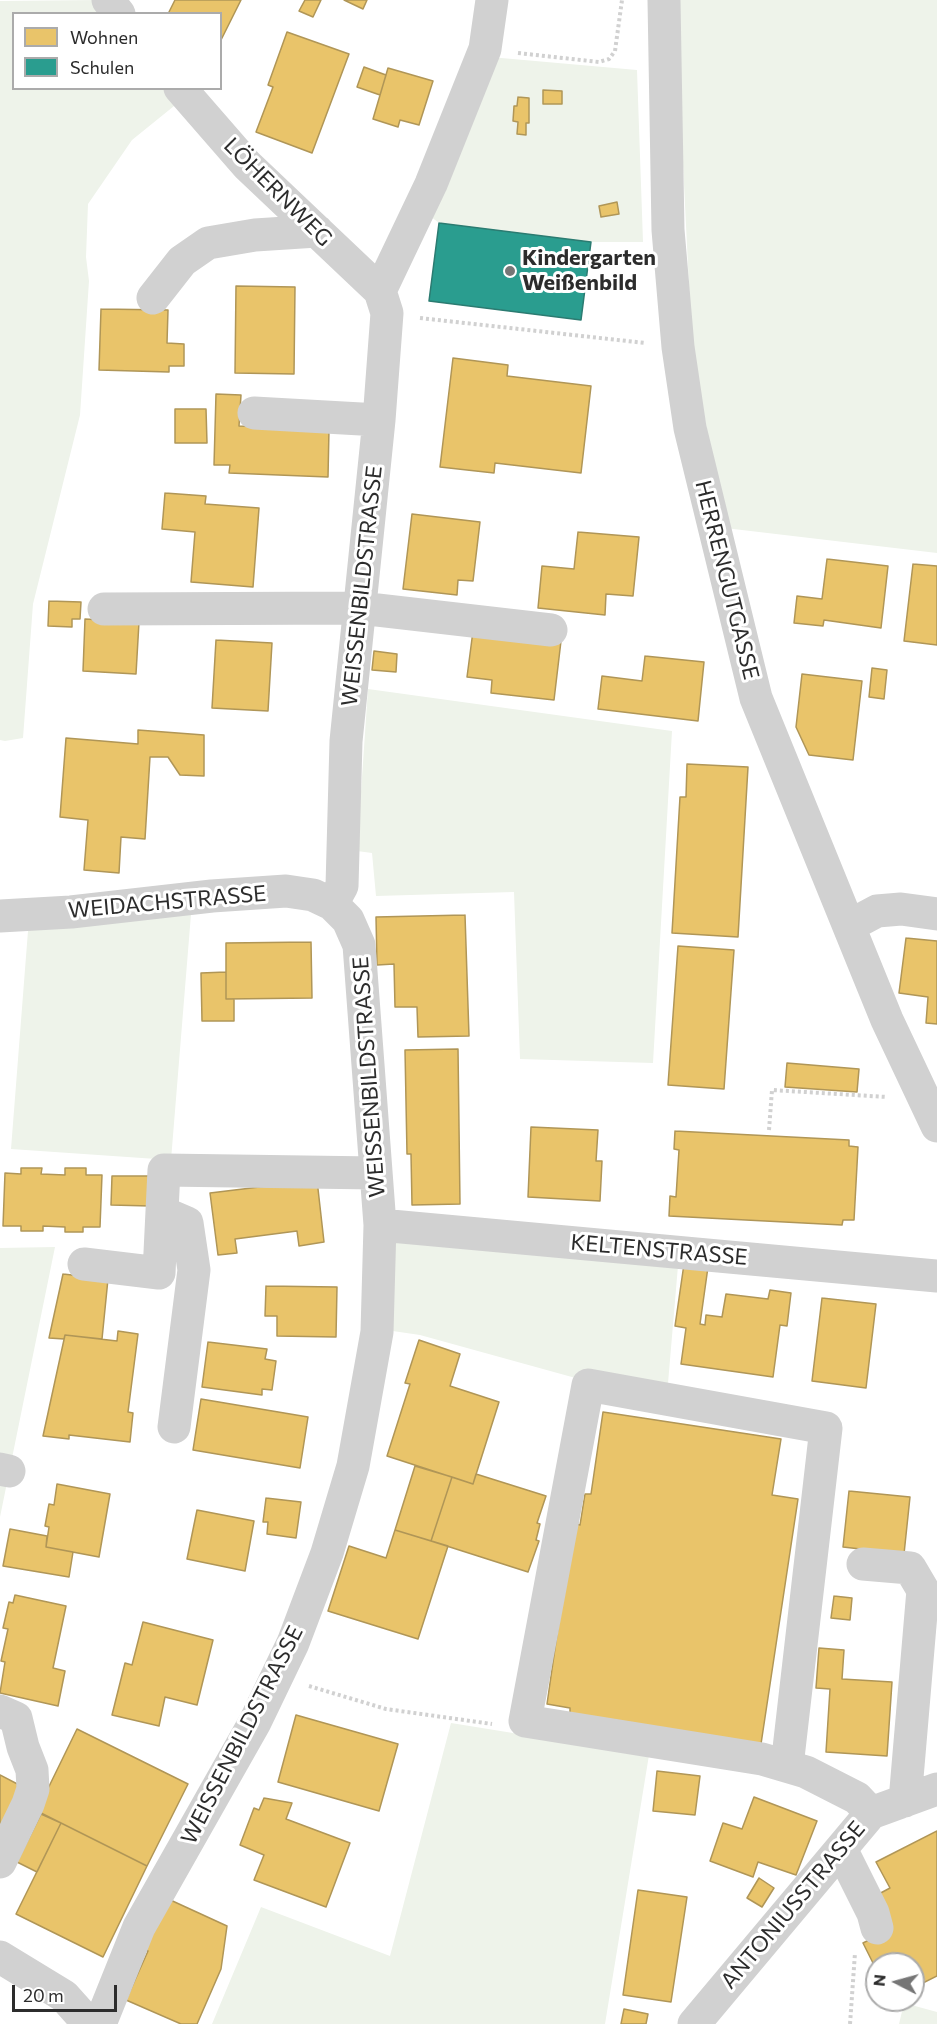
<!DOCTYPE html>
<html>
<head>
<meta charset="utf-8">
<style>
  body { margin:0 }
  #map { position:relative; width:937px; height:2024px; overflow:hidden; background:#fff; font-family:Commissioner,sans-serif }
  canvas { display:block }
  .legend { position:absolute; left:12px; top:12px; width:210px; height:78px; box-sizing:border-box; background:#fff; border:2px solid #ababab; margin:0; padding:8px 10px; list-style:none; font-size:18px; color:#2c2c2c }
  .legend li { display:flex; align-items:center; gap:12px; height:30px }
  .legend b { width:30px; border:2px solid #ababab }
  .north { position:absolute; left:865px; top:1952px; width:60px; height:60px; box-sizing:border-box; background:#fff; border:2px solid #ababab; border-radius:50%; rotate:276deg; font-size:16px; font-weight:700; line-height:24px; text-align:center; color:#2c2c2c }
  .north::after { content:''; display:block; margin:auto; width:21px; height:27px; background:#767676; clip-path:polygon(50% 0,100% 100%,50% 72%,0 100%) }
  .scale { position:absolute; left:12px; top:1985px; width:105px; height:27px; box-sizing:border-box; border:3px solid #2c2c2c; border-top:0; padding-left:8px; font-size:18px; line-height:21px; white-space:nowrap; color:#2c2c2c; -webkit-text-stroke:4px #fff; paint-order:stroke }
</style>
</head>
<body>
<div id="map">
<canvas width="937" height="2024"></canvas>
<ul class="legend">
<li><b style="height:16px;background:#e9c46a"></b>Wohnen</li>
<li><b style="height:16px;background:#2a9d8f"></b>Schulen</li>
</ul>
<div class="north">N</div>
<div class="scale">20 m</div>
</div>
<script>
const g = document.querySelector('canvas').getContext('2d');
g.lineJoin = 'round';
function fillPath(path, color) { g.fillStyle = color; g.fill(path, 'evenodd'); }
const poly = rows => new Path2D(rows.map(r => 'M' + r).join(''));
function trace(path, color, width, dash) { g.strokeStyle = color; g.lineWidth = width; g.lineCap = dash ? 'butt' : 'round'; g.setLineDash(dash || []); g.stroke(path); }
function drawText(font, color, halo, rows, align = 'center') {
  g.font = font + ' Commissioner,sans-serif'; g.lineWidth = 6; g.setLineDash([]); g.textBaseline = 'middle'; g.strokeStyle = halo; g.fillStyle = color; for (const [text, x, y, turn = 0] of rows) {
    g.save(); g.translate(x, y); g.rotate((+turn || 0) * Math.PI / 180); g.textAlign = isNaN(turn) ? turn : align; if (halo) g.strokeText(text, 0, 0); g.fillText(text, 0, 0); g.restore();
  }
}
fillPath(poly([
  [100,0,111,13,14,14,14,88,168,89,179,102,132,140,88,204,86,257,89,281,80,415,33,604,23,738,5,741,0,740,0,1],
  [675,0,937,0,937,553,725,528,692,348],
  [490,57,637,70,643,242,591,242,439,223,430,216],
  [368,689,672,731,653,1063,520,1059,514,892,376,896,372,853,357,851],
  [192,902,171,1160,11,1149,29,918],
  [383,1226,679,1254,667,1395,590,1382,420,1335,379,1329],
  [55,1247,0,1517,0,1248],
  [451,1723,649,1755,605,2024,212,2024,261,1907,390,1956],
  [904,2003,937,2012,937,2024,899,2024]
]), '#eef3ea');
const homes = poly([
  [175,0,241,0,220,42,220,14,168,14,175,0],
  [305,0,321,0,313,17,299,11,305,0],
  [344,0,367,0,363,9,344,0],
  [287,32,349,54,312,153,256,132,273,87,268,85,287,32],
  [364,67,386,75,380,95,357,87,364,67],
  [388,68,433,81,419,125,400,120,398,127,373,119,388,68],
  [543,90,562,91,562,104,543,104,543,90],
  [518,97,529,98,529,123,526,123,526,135,517,134,518,122,513,121,514,106,517,106,518,97],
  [617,202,619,214,601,217,599,206,617,202],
  [236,286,295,287,294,374,235,373,236,286],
  [101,309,168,310,167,343,184,344,184,366,169,366,169,372,99,370,101,309],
  [453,358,508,365,507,376,591,386,581,473,495,463,494,473,440,467,453,358],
  [216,394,241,395,239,426,329,429,328,477,229,473,230,465,214,465,216,394],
  [175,409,206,409,207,443,175,443,175,409],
  [165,493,206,496,205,504,259,508,253,587,191,582,195,532,162,529,165,493],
  [412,514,480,522,473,581,458,580,457,595,403,589,412,514],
  [578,532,639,537,633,596,606,594,605,615,538,608,542,566,574,569,578,532],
  [827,559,888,566,881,628,824,620,823,626,794,623,797,596,822,599,827,559],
  [913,564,937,566,937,645,904,641,913,564],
  [49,601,81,602,80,619,72,619,72,627,48,626,49,601],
  [85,619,139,622,136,674,83,671,85,619],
  [473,631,561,641,554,700,491,693,492,680,467,677,473,631],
  [216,640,272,643,268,711,212,708,216,640],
  [374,651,397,654,396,672,372,670,374,651],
  [645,656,704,662,698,721,598,709,602,676,642,681,645,656],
  [872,668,887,670,884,699,869,697,872,668],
  [802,674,862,681,853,760,809,755,796,727,802,674],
  [138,730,204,735,204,776,180,775,168,757,150,757,145,839,121,837,119,873,84,870,88,820,60,817,66,738,138,744,138,730],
  [687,764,748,767,738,937,672,933,680,797,686,797,687,764],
  [465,915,469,1036,418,1037,417,1007,395,1007,394,964,377,965,376,917,465,915],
  [906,938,937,941,937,1024,926,1023,928,997,899,993,906,938],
  [311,942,312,998,226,999,226,943,311,942],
  [678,946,734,950,724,1089,668,1085,678,946],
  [226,972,226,999,234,999,234,1021,202,1021,201,973,226,972],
  [458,1049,460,1204,412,1205,411,1154,407,1154,405,1050,458,1049],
  [787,1063,859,1069,857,1092,785,1087,787,1063],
  [531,1127,598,1130,596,1161,602,1161,600,1201,528,1197,531,1127],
  [675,1131,849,1140,849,1146,858,1147,854,1220,843,1220,842,1225,669,1216,670,1196,676,1197,679,1150,674,1149,675,1131],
  [21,1168,42,1168,41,1174,65,1175,65,1168,86,1168,86,1175,102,1175,100,1227,83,1227,83,1232,65,1232,65,1227,43,1226,43,1231,21,1231,21,1226,3,1226,5,1173,21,1174,21,1168],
  [112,1176,151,1176,150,1206,111,1205,112,1176],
  [317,1180,324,1242,299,1246,297,1231,235,1239,237,1253,218,1255,210,1193,317,1180],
  [684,1264,708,1267,700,1324,705,1325,706,1315,722,1317,726,1294,768,1299,770,1290,791,1293,787,1326,780,1325,773,1377,681,1364,686,1328,675,1326,684,1264],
  [63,1274,108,1279,102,1339,65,1335,64,1339,49,1338,63,1274],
  [266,1286,337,1287,336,1337,277,1336,277,1316,265,1316,266,1286],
  [822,1298,876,1304,866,1388,812,1381,822,1298],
  [118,1331,138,1334,128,1412,133,1413,130,1442,69,1435,69,1439,43,1436,65,1335,117,1341,118,1331],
  [419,1340,460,1354,450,1386,499,1402,473,1484,387,1456,410,1384,405,1383,419,1340],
  [208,1342,267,1349,265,1359,276,1361,272,1390,262,1389,262,1395,202,1387,208,1342],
  [201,1399,308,1417,300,1468,193,1450,201,1399],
  [603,1412,781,1439,772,1495,798,1499,761,1744,570,1716,570,1708,547,1704,573,1523,580,1525,585,1494,591,1494,603,1412],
  [415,1466,452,1477,431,1541,395,1530,415,1466],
  [476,1474,546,1496,537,1523,540,1524,536,1540,539,1541,528,1572,431,1541,452,1477,473,1484,476,1474],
  [57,1484,110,1494,99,1557,46,1547,49,1527,45,1526,49,1504,54,1505,57,1484],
  [849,1491,910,1497,904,1554,843,1547,849,1491],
  [266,1498,301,1502,296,1538,267,1534,268,1522,263,1522,266,1498],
  [197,1510,254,1521,245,1571,187,1559,197,1510],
  [10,1529,47,1536,46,1547,73,1552,69,1577,3,1566,10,1529],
  [395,1530,448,1546,418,1639,328,1611,349,1546,386,1558,395,1530],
  [15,1595,66,1606,53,1668,65,1671,58,1706,0,1693,5,1662,1,1661,8,1629,3,1628,9,1602,13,1603,15,1595],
  [834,1596,852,1598,850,1620,831,1618,834,1596],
  [143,1622,213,1640,197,1705,165,1697,159,1726,112,1715,125,1663,132,1665,143,1622],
  [819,1648,844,1650,842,1679,892,1682,887,1756,826,1752,830,1689,816,1688,819,1648],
  [296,1715,398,1744,379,1811,278,1782,296,1715],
  [77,1729,188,1784,147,1866,37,1811,77,1729],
  [657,1771,700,1776,695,1815,653,1811,657,1771],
  [0,1775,25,1788,0,1838,0,1775],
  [754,1797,817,1821,796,1875,758,1862,753,1877,710,1861,723,1823,742,1829,754,1797],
  [264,1798,292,1803,286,1819,350,1843,326,1907,254,1880,264,1855,240,1845,254,1808,259,1810,264,1798],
  [41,1814,61,1823,37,1872,17,1862,41,1814],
  [61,1823,147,1866,103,1957,16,1914,61,1823],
  [937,1831,937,1976,913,1988,913,1964,877,1964,877,1971,863,1943,891,1929,875,1896,890,1888,876,1862,937,1831],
  [759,1878,774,1888,762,1907,747,1898,759,1878],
  [638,1890,687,1897,671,2002,623,1995,638,1890],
  [166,1898,227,1926,221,1969,197,2024,181,2024,126,2000,148,1951,143,1949,166,1898],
  [624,2009,648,2014,646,2024,621,2024,624,2009]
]);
fillPath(homes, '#e9c46a');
trace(homes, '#b09657', 1.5);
const schools = poly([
  [439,223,591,242,581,320,429,301,439,223]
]);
fillPath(schools, '#2a9d8f');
trace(schools, '#2b7b71', 1.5);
trace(poly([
  [518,53,599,62,609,59,615,51,622,0],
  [420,318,645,343],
  [769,1130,772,1090,887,1097],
  [309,1686,386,1709,492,1724],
  [850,2024,855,1953]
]), '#d1d1d1', 4, [3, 3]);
trace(poly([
  [108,0,119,14],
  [664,0,668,230,678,347,690,428,756,698,887,1020,937,1126],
  [180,88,247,165,380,291],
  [153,298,182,261,208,243,255,235,317,231],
  [254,413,379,420],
  [104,609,360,608,551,630],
  [0,916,71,912,212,896,286,891,313,895,332,904],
  [849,926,877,911,901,909,937,914],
  [162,1216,173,1217,187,1223,194,1270,174,1427],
  [380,1225,937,1276],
  [84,1264,159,1273,164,1170,376,1173],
  [0,1469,9,1471],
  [863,1564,910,1568,923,1590,905,1801],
  [0,1711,16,1718,23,1747,32,1770,33,1789,28,1804,0,1862],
  [787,1766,826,1428,588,1385,525,1721,762,1759,806,1772,857,1798,871,1813],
  [841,1849,873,1913,877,1928],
  [0,1957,64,1996,89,2024],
  [100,2024,139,1927,255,1722,293,1643,327,1553,353,1466,377,1332,380,1225,359,945,348,920,332,904,342,886,346,741,379,420,387,313,380,291,431,184,485,49,492,0],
  [694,2024,871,1813,937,1789]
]), '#d1d1d1', 33);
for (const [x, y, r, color] of [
  [510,271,6,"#767676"]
]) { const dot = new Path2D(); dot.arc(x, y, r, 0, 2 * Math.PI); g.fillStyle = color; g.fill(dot); trace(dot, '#fff', 2); }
drawText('22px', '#2c2c2c', '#fff', [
  ["LÖHERNWEG",278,192,45],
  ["HERRENGUTGASSE",727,580,76],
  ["WEISSENBILDSTRASSE",362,586,-84],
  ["WEIDACHSTRASSE",167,902,-5],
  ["WEISSENBILDSTRASSE",369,1077,-94],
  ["KELTENSTRASSE",659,1250,5],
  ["WEISSENBILDSTRASSE",242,1735,-63],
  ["ANTONIUSSTRASSE",793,1905,-50]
]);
drawText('bold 22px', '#2c2c2c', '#fff', [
  ["Kindergarten",522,258],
  ["Weißenbild",522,283]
], 'left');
</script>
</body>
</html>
